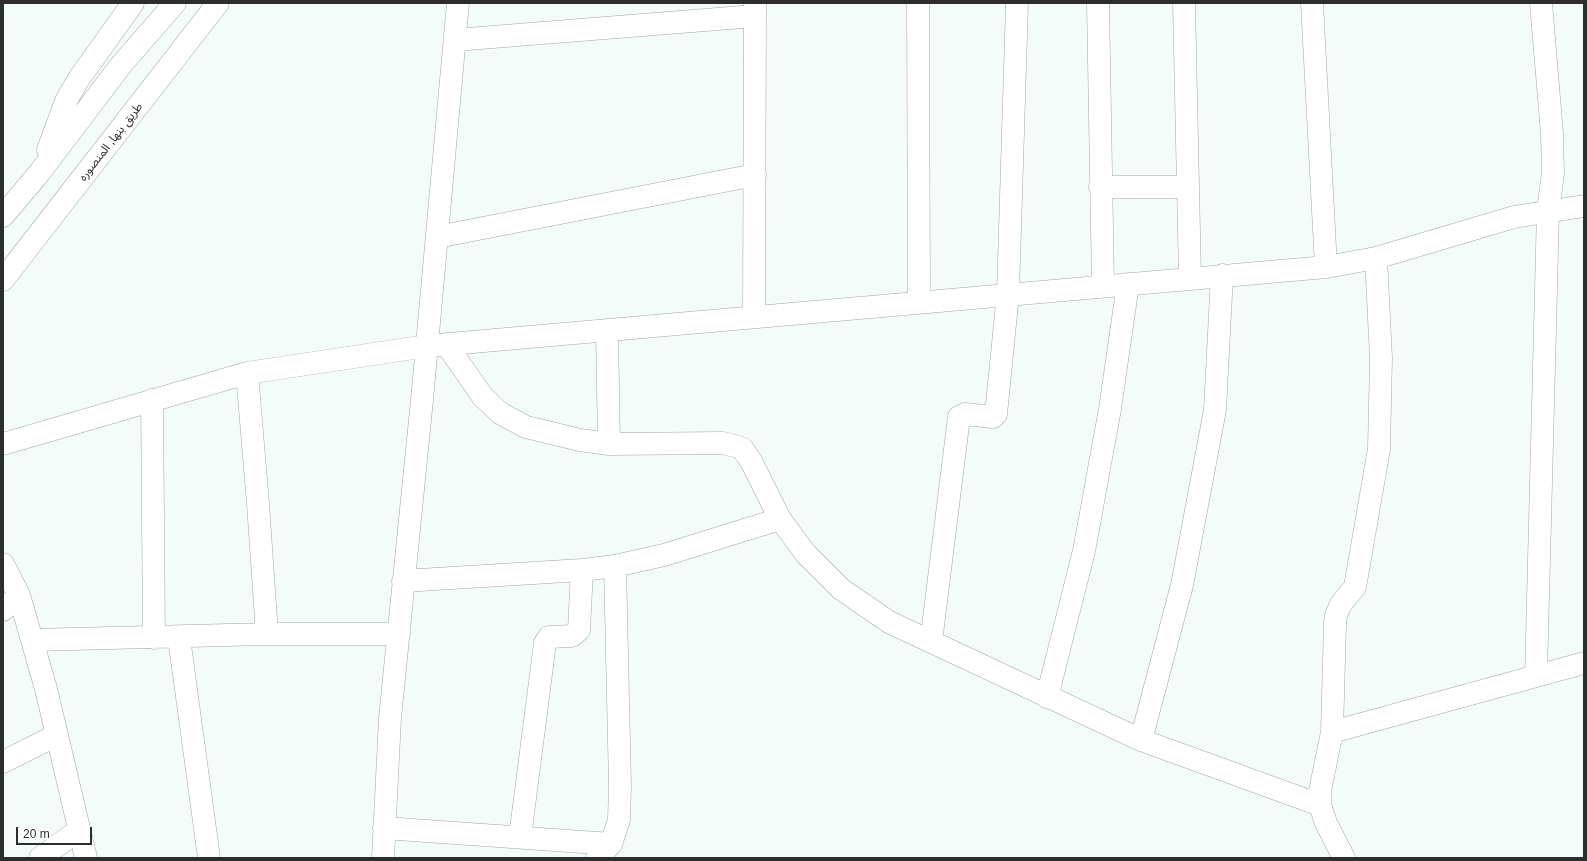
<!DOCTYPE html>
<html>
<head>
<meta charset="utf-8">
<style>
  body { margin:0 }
  #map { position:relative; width:1587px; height:861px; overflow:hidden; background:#f4fcfa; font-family:Helvetica,sans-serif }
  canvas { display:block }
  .frame { position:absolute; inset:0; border:4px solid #2b2e2d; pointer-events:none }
  .scale { position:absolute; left:16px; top:827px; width:76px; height:18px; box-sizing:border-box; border:2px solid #2b2e2d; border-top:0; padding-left:5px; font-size:12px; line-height:14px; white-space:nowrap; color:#2b2e2d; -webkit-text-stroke:3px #fff; paint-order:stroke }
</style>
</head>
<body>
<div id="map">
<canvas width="1587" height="861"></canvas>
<div class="frame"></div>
<div class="scale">20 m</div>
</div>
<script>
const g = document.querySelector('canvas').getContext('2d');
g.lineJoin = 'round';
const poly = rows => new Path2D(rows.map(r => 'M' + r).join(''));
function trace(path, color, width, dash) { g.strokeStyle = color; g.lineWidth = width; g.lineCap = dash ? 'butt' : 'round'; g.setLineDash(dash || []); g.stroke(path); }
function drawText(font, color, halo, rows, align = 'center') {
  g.font = font + ' Helvetica,"Noto Sans Arabic",sans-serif'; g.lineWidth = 3.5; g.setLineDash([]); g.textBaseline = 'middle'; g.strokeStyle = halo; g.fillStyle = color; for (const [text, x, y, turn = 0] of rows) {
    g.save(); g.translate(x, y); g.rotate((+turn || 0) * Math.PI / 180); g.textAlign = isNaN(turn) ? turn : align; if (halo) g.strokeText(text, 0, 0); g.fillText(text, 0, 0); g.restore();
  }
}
const minor = poly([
  [918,3,919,302],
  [1098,3,1103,286],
  [1184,3,1190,278],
  [1312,3,1326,267],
  [455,40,755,16],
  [1100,187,1187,187],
  [437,237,755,175],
  [754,317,755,3],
  [607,330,609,444],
  [446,344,483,397,500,413,526,427,580,440,609,444,723,443,742,448,751,461,780,519,806,554,841,589,889,622,1141,740,1320,805],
  [247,373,258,504,267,634],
  [152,400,154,638],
  [3,444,247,373,427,346,1326,267,1376,258,1514,217,1584,206],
  [3,564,19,595,46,689,86,858],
  [403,581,582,570,615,566,664,555,780,519],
  [3,610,19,595],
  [179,638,209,858],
  [32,640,267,634,399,634],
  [931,642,959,417,965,414,993,417,996,414,1008,294,1017,3],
  [1536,676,1548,211,1553,173,1552,134,1541,3],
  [1047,697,1084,551,1110,409,1128,284],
  [1332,732,1584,663],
  [1141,740,1182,585,1215,410,1222,275],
  [3,762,57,735],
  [384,828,611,844],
  [520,837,545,643,549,637,572,636,579,630,582,570],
  [40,858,79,830],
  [383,858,390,718,422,400,458,3],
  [597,858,611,844,619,820,620,785,615,566],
  [1344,858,1326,823,1320,805,1320,791,1332,732,1335,624,1336,615,1341,604,1355,587,1379,449,1381,358,1376,258]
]);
const trunk = poly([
  [48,150,66,101,78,80,133,3],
  [3,216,40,172,121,65,175,3],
  [3,280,218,3]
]);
trace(minor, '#9fa6a4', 23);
trace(trunk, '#9fa6a4', 23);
trace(minor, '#fff', 22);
trace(trunk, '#fff', 22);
drawText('12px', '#2b2e2d', '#fff', [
  ["طريق بنها, المنصوره",111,142,-52]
]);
</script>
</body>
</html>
